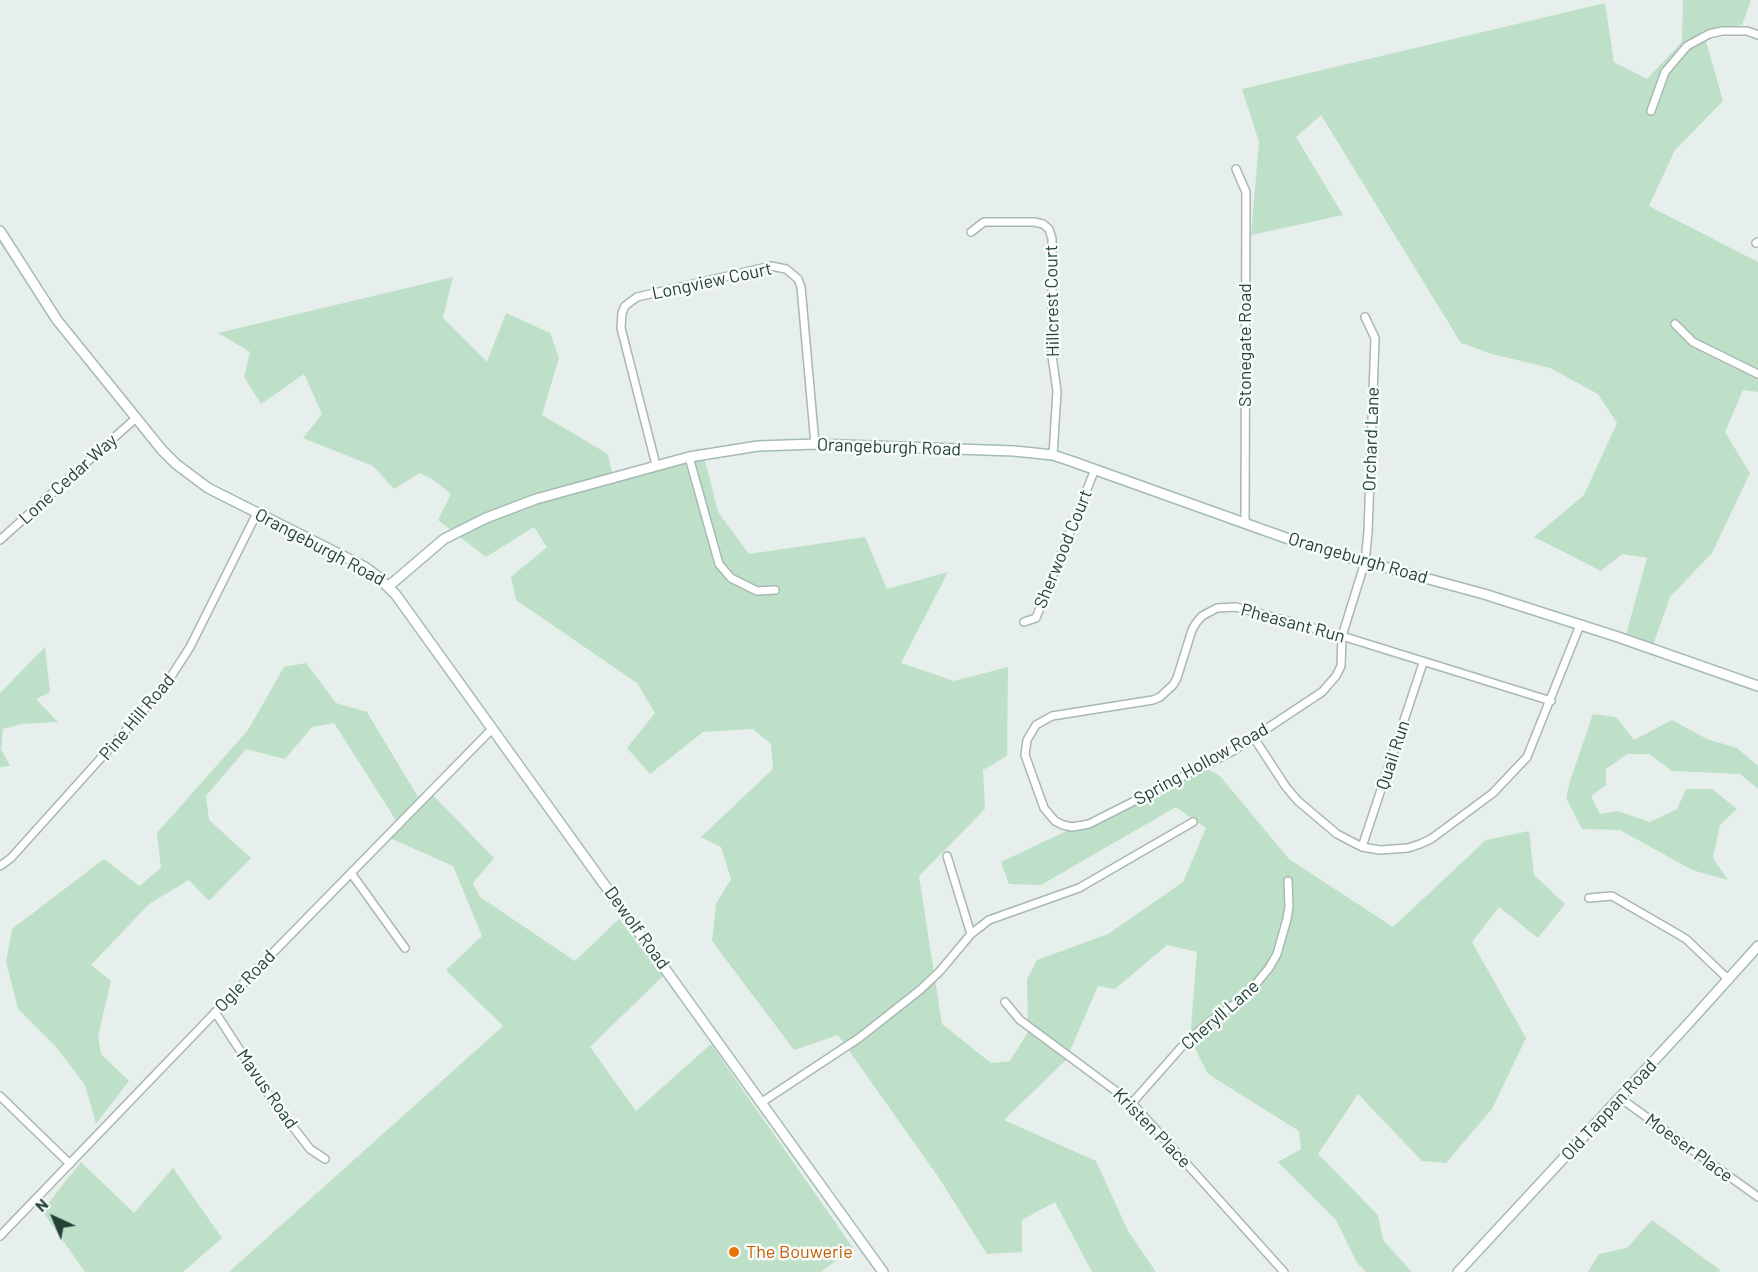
<!DOCTYPE html>
<html>
<head>
<meta charset="utf-8">
<style>
  body { margin:0 }
  #map { position:relative; width:1758px; height:1272px; overflow:hidden; background:#e6efeb; font-family:Barlow,sans-serif }
  canvas { display:block }
  .north { position:absolute; left:24px; top:1188px; width:60px; height:60px; -webkit-text-stroke:4px #f7fbf9; paint-order:stroke; rotate:316deg; font-size:16px; font-weight:700; line-height:24px; text-align:center; color:#24423a }
  .north::after { content:''; display:block; margin:auto; width:21px; height:27px; background:#24423a; clip-path:polygon(50% 0,100% 100%,50% 72%,0 100%) }
</style>
</head>
<body>
<div id="map">
<canvas width="1758" height="1272"></canvas>
<div class="north">N</div>
</div>
<script>
const g = document.querySelector('canvas').getContext('2d');
g.lineJoin = 'round';
function fillPath(path, color) { g.fillStyle = color; g.fill(path, 'evenodd'); }
const poly = rows => new Path2D(rows.map(r => 'M' + r).join(''));
function trace(path, color, width, dash) { g.strokeStyle = color; g.lineWidth = width; g.lineCap = dash ? 'butt' : 'round'; g.setLineDash(dash || []); g.stroke(path); }
function drawText(font, color, halo, rows, align = 'center') {
  g.font = font + ' Barlow,sans-serif'; g.lineWidth = 5; g.setLineDash([]); g.textBaseline = 'middle'; g.strokeStyle = halo; g.fillStyle = color; for (const [text, x, y, turn = 0] of rows) {
    g.save(); g.translate(x, y); g.rotate((+turn || 0) * Math.PI / 180); g.textAlign = isNaN(turn) ? turn : align; if (halo) g.strokeText(text, 0, 0); g.fillText(text, 0, 0); g.restore();
  }
}
fillPath(poly([
  [1683,0,1751,0,1742,25,1703,31,1723,101,1675,150,1649,206,1758,262,1758,392,1743,390,1725,432,1750,473,1712,553,1670,597,1651,651,1624,642,1647,558,1622,554,1601,571,1534,537,1584,495,1617,423,1598,394,1550,368,1492,354,1461,343,1321,115,1296,137,1343,215,1251,235,1259,142,1242,89,1605,3,1614,62,1647,79,1682,42],
  [453,277,443,318,487,362,506,313,550,333,559,358,542,415,608,454,613,477,704,456,718,512,749,554,865,537,887,589,948,572,901,663,954,681,1008,667,1007,756,983,770,985,809,919,876,942,1024,991,1063,1010,1061,1028,1032,1027,979,1037,960,1108,934,1183,882,1206,828,1176,807,1041,885,1009,884,1001,862,1203,766,1220,776,1289,859,1393,927,1486,840,1529,831,1534,875,1565,904,1538,938,1499,907,1472,942,1526,1038,1492,1109,1446,1163,1422,1161,1358,1094,1318,1154,1378,1215,1383,1240,1412,1272,1366,1272,1357,1263,1336,1220,1278,1162,1301,1149,1299,1131,1208,1074,1190,1039,1197,952,1167,945,1115,989,1098,986,1066,1060,1004,1120,1096,1161,1128,1231,1156,1272,1092,1272,1055,1202,1022,1220,1022,1252,987,1254,939,1178,838,1035,794,1050,712,941,716,904,731,879,721,847,701,837,773,769,771,744,753,729,703,732,650,774,627,748,655,713,637,683,516,600,511,577,547,547,534,527,486,557,438,520,451,494,432,479,420,473,394,489,373,466,303,438,322,414,304,374,261,404,244,377,250,352,218,333],
  [45,647,50,692,36,699,58,722,21,724,3,729,1,749,10,766,0,767,0,693],
  [306,663,336,703,367,712,418,797,427,789,494,858,473,883,480,897,575,961,619,919,663,976,590,1047,636,1111,711,1044,853,1248,821,1272,229,1272,503,1026,446,970,482,936,453,866,383,835,397,822,334,723,312,727,285,759,246,749,206,796,209,820,251,858,209,901,189,880,149,904,91,965,111,981,98,1036,101,1054,129,1081,96,1124,85,1085,57,1048,18,1009,6,962,12,929,104,859,139,886,161,868,157,833,248,730,284,667],
  [1593,714,1616,717,1634,740,1672,720,1707,739,1737,748,1758,766,1758,789,1740,774,1672,771,1649,754,1627,754,1606,769,1606,785,1591,796,1600,814,1618,811,1650,822,1677,809,1686,789,1712,789,1737,809,1720,825,1713,858,1728,880,1692,870,1620,830,1582,829,1566,798,1570,781],
  [81,1162,134,1213,173,1168,222,1238,183,1272,85,1272,42,1211],
  [1652,1220,1720,1270,1719,1272,1588,1272,1599,1254,1627,1248]
]), '#bfe0c8');
const street = poly([
  [1651,111,1665,72,1687,46,1709,34,1722,31,1747,31,1758,35],
  [1236,169,1246,192,1245,523],
  [971,232,984,222,1034,222,1043,224,1049,229,1052,239,1052,356,1057,391,1053,455],
  [1756,243,1758,242],
  [1365,317,1375,338,1368,532,1365,562,1342,636,1341,666,1336,676,1322,692,1233,751,1089,824,1072,827,1063,825,1055,821,1044,808,1025,755,1027,740,1036,725,1052,716,1153,700,1160,697,1173,685,1177,678,1192,630,1196,623,1202,616,1217,608,1236,607,1342,636,1551,701],
  [1675,324,1693,342,1758,374],
  [689,457,719,564,731,578,757,591,775,590],
  [656,465,621,328,622,313,625,306,637,297,771,266,786,269,798,279,801,287,815,444],
  [0,540,136,418],
  [1024,622,1036,618,1095,469],
  [1254,738,1286,787,1298,801,1337,834,1362,847,1380,850,1408,848,1420,844,1431,839,1493,793,1527,757,1580,625],
  [1362,847,1423,663],
  [947,856,971,934],
  [0,866,11,858,163,689,190,647,257,513],
  [351,873,405,948],
  [1589,898,1612,896,1676,933,1686,939,1729,980],
  [1005,1002,1020,1020,1132,1103,1284,1272],
  [215,1012,273,1101,310,1149,325,1159],
  [0,1096,70,1164],
  [1620,1098,1758,1197],
  [762,1102,859,1038,920,990,940,971,971,934,989,920,1079,888,1193,822],
  [1132,1103,1185,1043,1212,1020,1246,996,1269,968,1277,954,1287,919,1289,906,1288,881],
  [0,1236,258,968,492,729]
]);
const secondary = poly([
  [0,231,57,320,162,450,176,464,208,488,365,567,377,576,396,595,883,1272],
  [389,586,444,539,486,518,536,499,689,457,758,446,815,444,1014,451,1053,455,1071,461,1286,538,1351,558,1484,594,1618,637,1758,686],
  [1458,1272,1687,1025,1758,946]
]);
trace(street, '#a8b8b2', 10);
trace(secondary, '#a4bbb3', 12);
trace(street, '#fff', 7);
trace(secondary, '#fff', 9);
for (const [x, y, r, color] of [
  [734,1252,6,"#e8710a"]
]) { const dot = new Path2D(); dot.arc(x, y, r, 0, 2 * Math.PI); g.fillStyle = color; g.fill(dot); trace(dot, '#f7fbf9', 2); }
drawText('18px', '#24423a', '#f7fbf9', [
  ["Longview Court",712,281,-12],
  ["Hillcrest Court",1052,301,-91],
  ["Stonegate Road",1245,345,-90],
  ["Orchard Lane",1371,439,-88],
  ["Orangeburgh Road",889,447,2],
  ["Lone Cedar Way",68,479,-42],
  ["Orangeburgh Road",320,547,28],
  ["Sherwood Court",1063,549,-68],
  ["Orangeburgh Road",1358,558,16],
  ["Pheasant Run",1293,623,15],
  ["Pine Hill Road",137,717,-50],
  ["Quail Run",1393,755,-72],
  ["Spring Hollow Road",1201,764,-29],
  ["Dewolf Road",637,928,54],
  ["Ogle Road",245,981,-46],
  ["Cheryll Lane",1220,1015,-41],
  ["Mavus Road",267,1089,55],
  ["Old Tappan Road",1609,1110,-47],
  ["Kristen Place",1152,1128,46],
  ["Moeser Place",1689,1148,36]
]);
drawText('18px', '#c56008', '#f7fbf9', [
  ["The Bouwerie",746,1252]
], 'left');
</script>
</body>
</html>
